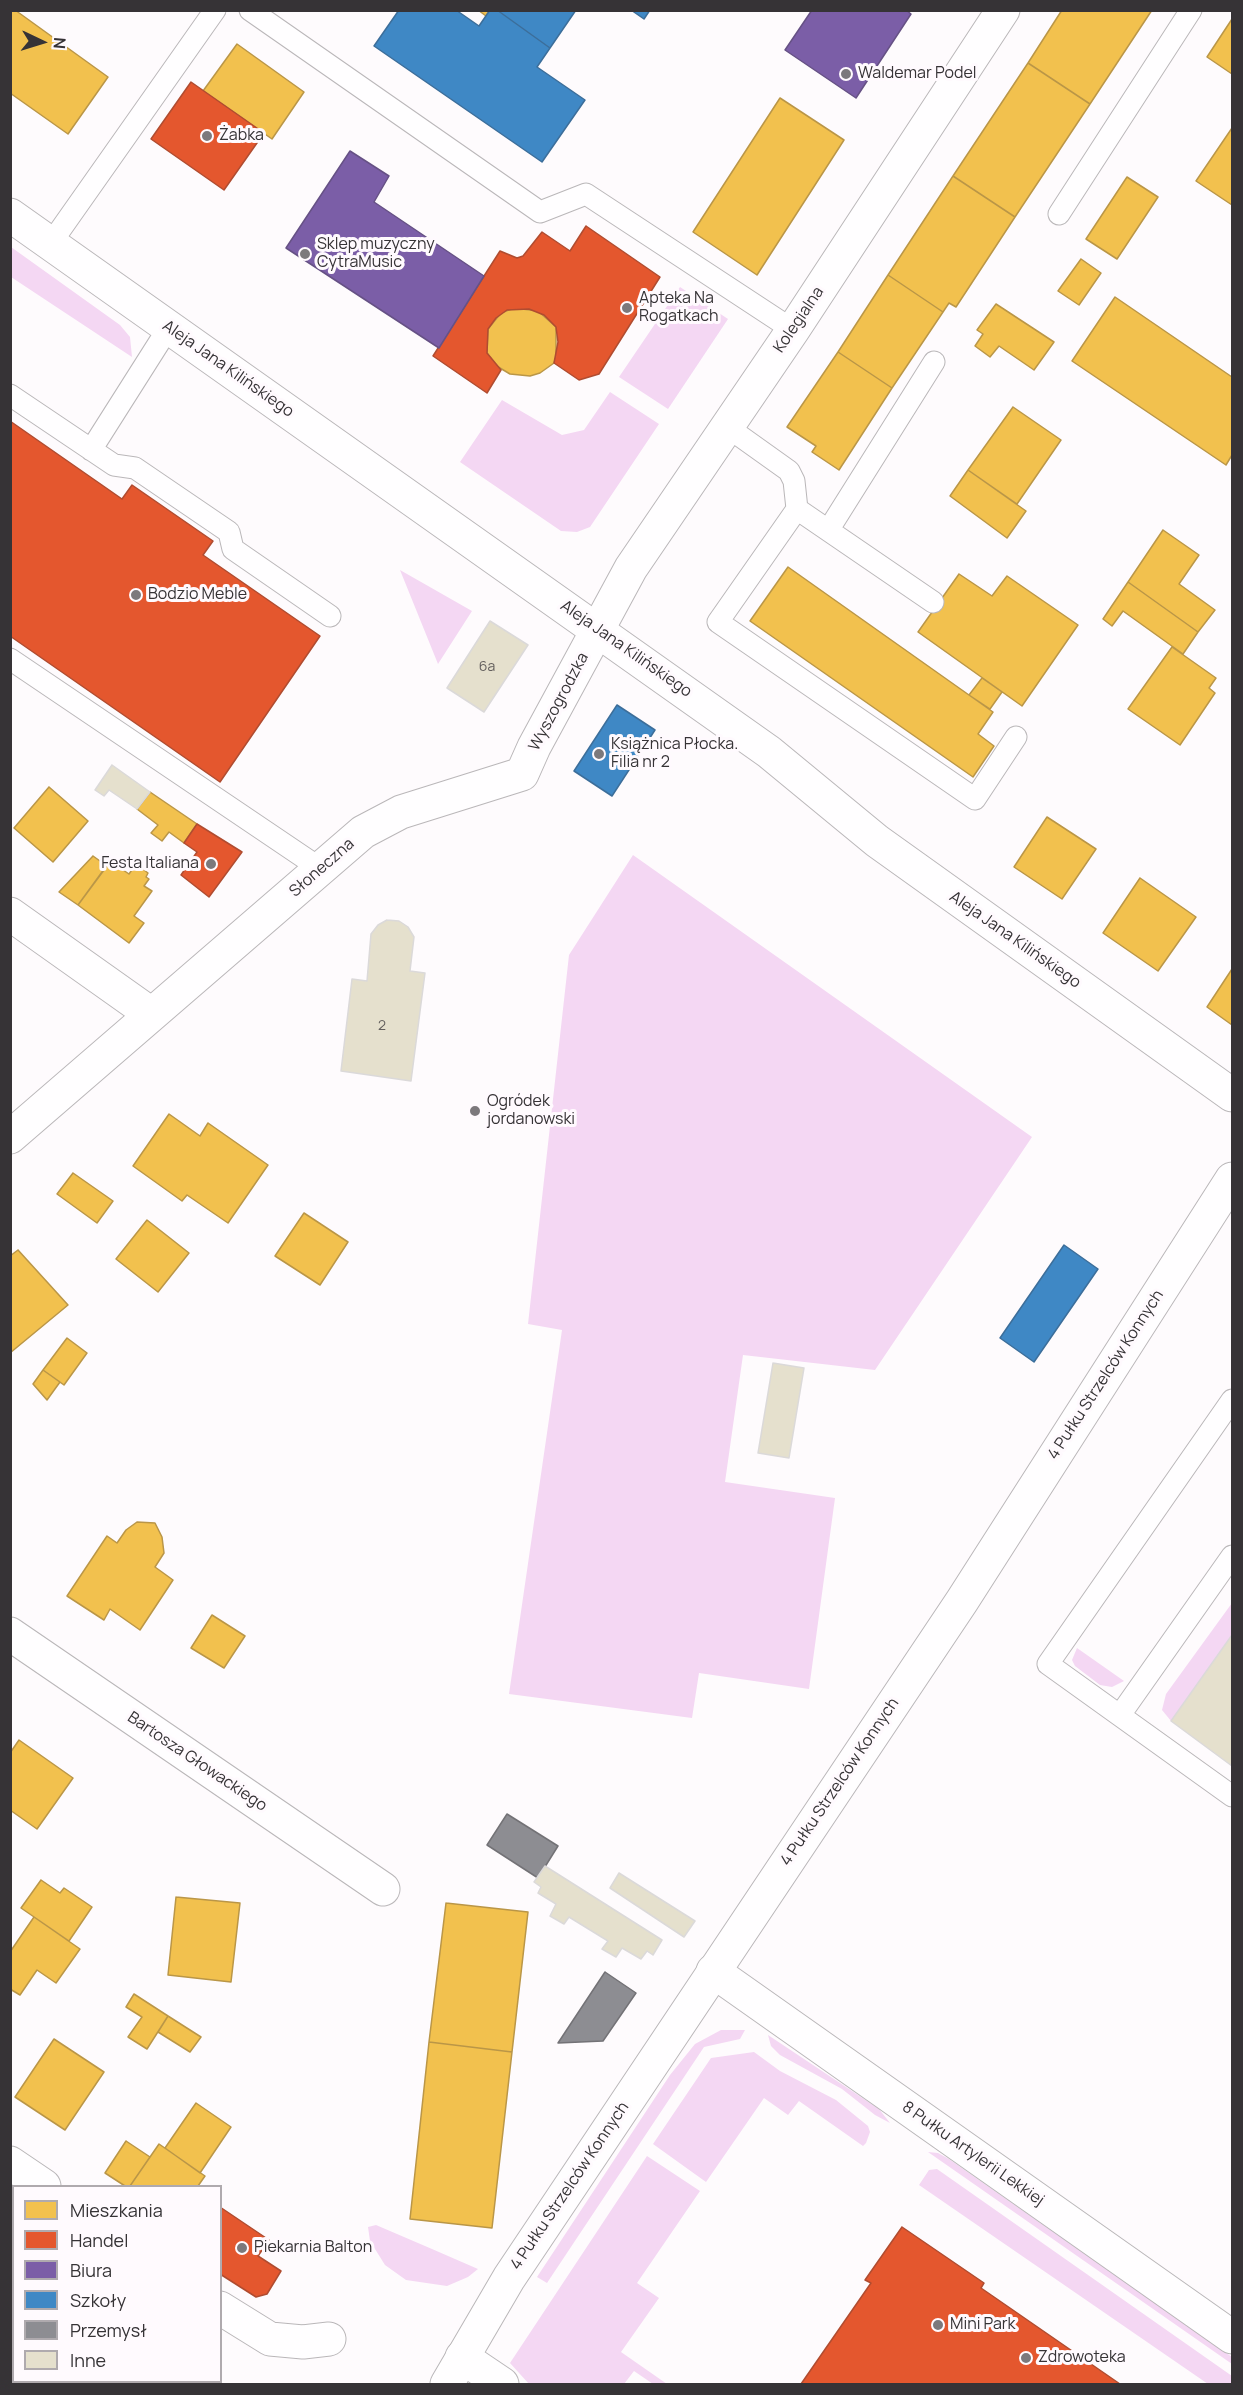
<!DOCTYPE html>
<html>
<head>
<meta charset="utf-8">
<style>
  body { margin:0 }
  #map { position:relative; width:1243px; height:2395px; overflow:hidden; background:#fefbfd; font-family:Manrope,sans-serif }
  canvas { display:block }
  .frame { position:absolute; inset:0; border:12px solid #363336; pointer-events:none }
  .legend { position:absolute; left:12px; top:2185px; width:210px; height:198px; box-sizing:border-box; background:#fffafe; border:2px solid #afaaae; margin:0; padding:8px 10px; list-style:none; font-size:18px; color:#363336 }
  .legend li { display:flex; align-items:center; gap:12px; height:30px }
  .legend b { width:30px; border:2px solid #afaaae }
  .north { position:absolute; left:12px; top:12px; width:60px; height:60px; -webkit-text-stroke:4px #fffafe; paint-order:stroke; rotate:94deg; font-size:16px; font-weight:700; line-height:24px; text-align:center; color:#363336 }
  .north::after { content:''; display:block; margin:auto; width:21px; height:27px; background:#363336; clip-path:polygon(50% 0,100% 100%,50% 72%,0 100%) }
</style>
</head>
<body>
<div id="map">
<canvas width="1243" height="2395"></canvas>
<div class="frame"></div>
<ul class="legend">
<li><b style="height:16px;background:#f2c14e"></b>Mieszkania</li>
<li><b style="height:16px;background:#e4572e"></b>Handel</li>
<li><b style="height:16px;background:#7b5ea7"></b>Biura</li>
<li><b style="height:16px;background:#3f88c5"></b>Szkoły</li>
<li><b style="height:16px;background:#8d8d92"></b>Przemysł</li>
<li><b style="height:16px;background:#e5e0cd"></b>Inne</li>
</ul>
<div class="north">N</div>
</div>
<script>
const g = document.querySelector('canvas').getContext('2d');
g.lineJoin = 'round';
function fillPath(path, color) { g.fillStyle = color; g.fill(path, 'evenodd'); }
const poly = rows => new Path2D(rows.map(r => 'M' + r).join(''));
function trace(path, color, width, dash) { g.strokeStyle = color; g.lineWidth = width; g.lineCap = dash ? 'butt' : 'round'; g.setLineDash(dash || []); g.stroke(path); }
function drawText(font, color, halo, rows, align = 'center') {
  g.font = font + ' Manrope,sans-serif'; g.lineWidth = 6; g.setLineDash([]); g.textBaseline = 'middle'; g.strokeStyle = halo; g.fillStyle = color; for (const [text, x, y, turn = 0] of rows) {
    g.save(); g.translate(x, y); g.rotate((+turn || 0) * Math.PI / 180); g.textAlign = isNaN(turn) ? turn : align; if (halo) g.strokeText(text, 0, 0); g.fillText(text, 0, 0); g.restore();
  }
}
fillPath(poly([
  [11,247,120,325,130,337,132,357,11,277],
  [680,287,728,319,668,409,619,377],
  [610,392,659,424,590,527,577,532,561,531,460,462,502,400,562,435,584,430],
  [400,570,472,611,438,664],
  [633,855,1032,1137,875,1370,743,1355,725,1482,835,1498,809,1689,699,1673,692,1718,509,1694,562,1330,528,1324,569,955],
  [1232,1603,1232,1635,1171,1721,1162,1710,1166,1694],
  [1077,1648,1124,1681,1112,1687,1100,1685,1075,1666,1072,1660],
  [721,2030,745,2030,740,2039,704,2047,547,2283,537,2277,670,2075,695,2044],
  [768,2035,879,2109,890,2123,875,2115,842,2089,780,2055,771,2046],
  [754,2052,780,2071,836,2100,868,2126,870,2132,866,2143,863,2146,799,2101,788,2115,764,2098,706,2182,653,2144,711,2058],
  [928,2152,938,2153,949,2159,1232,2357,1232,2364],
  [647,2156,700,2191,637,2283,659,2298,621,2352,667,2384,653,2384,634,2371,624,2384,529,2384,510,2363],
  [937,2169,1232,2376,1232,2384,1208,2384,919,2185,929,2170],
  [376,2225,432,2249,478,2269,468,2277,447,2286,406,2280,385,2265,370,2241,368,2227]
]), '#f4d7f3');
const homes = poly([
  [10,10,15,10,108,77,68,134,10,93,10,10],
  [478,10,490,10,486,16,478,10],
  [1062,10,1152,10,1090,104,1028,63,1062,10],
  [1232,19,1232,74,1207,57,1232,19],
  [237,44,304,92,272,139,203,91,237,44],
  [1028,63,1090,104,1015,217,953,176,1028,63],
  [780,98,844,140,757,275,693,232,780,98],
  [1232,128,1232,205,1196,181,1232,128],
  [953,176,1015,217,956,307,949,303,943,312,888,275,953,176],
  [1127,177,1158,197,1117,259,1086,239,1127,177],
  [1081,259,1101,273,1079,305,1058,291,1081,259],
  [888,275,943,312,892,388,838,352,888,275],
  [1115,297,1232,377,1232,455,1226,465,1072,361,1115,297],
  [996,304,1054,342,1034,370,999,346,990,357,975,346,983,334,977,330,996,304],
  [514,308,538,311,556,327,556,357,554,363,540,373,530,376,510,374,495,365,487,353,488,329,501,313,514,308],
  [838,352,892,388,839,470,812,452,816,446,787,427,838,352],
  [1013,407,1061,440,1017,504,968,470,1013,407],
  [968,470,1026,511,1007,538,950,496,968,470],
  [1163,530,1199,555,1179,584,1215,610,1198,632,1128,582,1163,530],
  [788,567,993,712,978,734,994,746,973,777,750,621,788,567],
  [959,574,992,596,1007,576,1078,625,1022,706,918,632,959,574],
  [1128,582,1198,632,1183,654,1123,611,1112,626,1103,619,1128,582],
  [1172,647,1216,678,1209,688,1215,693,1180,745,1128,709,1172,647],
  [982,678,1002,692,990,709,969,695,982,678],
  [49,787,88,821,53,862,14,828,49,787],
  [150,792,197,824,184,843,169,832,162,841,151,833,158,825,137,809,150,792],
  [1047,817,1096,849,1062,899,1014,867,1047,817],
  [93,856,107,866,78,905,59,892,93,856],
  [110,861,129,874,136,864,148,873,146,877,149,879,144,886,152,891,134,916,144,923,129,943,78,905,110,861],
  [1140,878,1196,917,1158,971,1103,933,1140,878],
  [1232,969,1232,1025,1207,1007,1232,969],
  [169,1114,200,1136,208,1123,268,1165,228,1223,187,1195,182,1201,133,1166,169,1114],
  [73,1173,113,1201,97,1223,57,1194,73,1173],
  [304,1213,348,1242,320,1285,275,1256,304,1213],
  [147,1220,189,1253,158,1292,116,1259,147,1220],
  [18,1250,68,1305,10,1353,10,1256,18,1250],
  [67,1338,87,1353,64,1385,43,1370,67,1338],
  [43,1370,60,1382,47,1400,33,1384,43,1370],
  [137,1522,155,1523,162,1537,164,1553,155,1567,173,1580,140,1630,110,1609,104,1620,67,1596,107,1536,117,1543,126,1530,137,1522],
  [212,1615,245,1636,224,1668,191,1648,212,1615],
  [19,1740,73,1778,37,1829,10,1810,10,1753,19,1740],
  [41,1880,60,1893,64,1888,92,1907,69,1941,21,1908,41,1880],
  [176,1897,240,1903,231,1982,168,1975,176,1897],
  [446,1903,528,1912,512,2052,429,2042,446,1903],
  [34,1917,80,1949,56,1983,37,1970,20,1995,10,1989,10,1952,34,1917],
  [134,1994,168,2016,147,2049,128,2037,142,2017,126,2007,134,1994],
  [168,2016,201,2037,190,2052,158,2032,168,2016],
  [54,2039,104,2072,65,2130,15,2097,54,2039],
  [429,2042,512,2052,492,2228,410,2219,429,2042],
  [196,2103,231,2127,200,2173,165,2148,196,2103],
  [126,2141,150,2157,130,2186,125,2186,105,2173,126,2141],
  [159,2144,205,2176,198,2186,130,2186,159,2144],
  [14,2239,14,2327,10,2325,10,2244,14,2239],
  [104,2382,173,2382,172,2384,102,2384,104,2382]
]);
fillPath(homes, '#f2c14e');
trace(homes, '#ba9647', 1.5);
const shops = poly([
  [191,82,264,133,224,190,151,139,191,82],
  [586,226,660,277,599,374,579,380,554,363,558,342,556,327,544,315,529,309,507,310,496,318,488,329,487,353,501,370,487,393,433,356,500,251,517,258,523,256,542,232,570,251,586,226],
  [10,421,122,499,132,485,213,541,203,555,320,636,220,782,10,636,10,421],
  [197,824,242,852,209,897,181,875,197,852,184,843,197,824],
  [220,2207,269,2240,258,2256,281,2271,267,2294,256,2297,220,2274,220,2207],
  [902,2227,984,2283,981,2288,1120,2384,801,2384,871,2283,865,2280,902,2227]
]);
fillPath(shops, '#e4572e');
trace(shops, '#b04c30', 1.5);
const offices = poly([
  [812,10,906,10,911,14,856,98,785,50,812,10],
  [350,151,389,176,374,202,484,276,439,348,286,248,350,151]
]);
fillPath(offices, '#7b5ea7');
trace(offices, '#665185', 1.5);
const schools = poly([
  [399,10,456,10,479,26,490,10,497,10,550,48,537,67,585,100,542,162,374,46,399,10],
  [497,10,576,10,550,48,497,10],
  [631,10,650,10,644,19,631,10],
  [617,705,655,730,612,796,574,771,617,705],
  [1064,1245,1098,1269,1034,1362,1000,1338,1064,1245]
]);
fillPath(schools, '#3f88c5');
trace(schools, '#3c6e9a', 1.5);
const industry = poly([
  [507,1814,558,1846,538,1878,487,1845,507,1814],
  [605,1972,636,1993,603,2041,558,2043,605,1972]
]);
fillPath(industry, '#8d8d92');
trace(industry, '#737276', 1.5);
const building = poly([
  [490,621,528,645,484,712,447,688,490,621],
  [112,765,150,792,137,809,109,790,104,796,95,790,112,765],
  [387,920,399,921,408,927,414,937,410,971,425,973,411,1081,341,1071,352,979,367,981,371,934,378,925,387,920],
  [773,1363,804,1368,789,1458,758,1453,773,1363],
  [1232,1635,1232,1766,1171,1721,1232,1635],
  [545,1866,662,1940,653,1955,647,1951,641,1959,622,1948,616,1957,602,1949,608,1941,569,1917,564,1924,550,1916,556,1904,538,1893,541,1887,534,1882,545,1866],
  [619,1873,695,1921,684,1937,610,1888,619,1873]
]);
fillPath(building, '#e5e0cd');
trace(building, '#dbd9d9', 1.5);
const service = poly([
  [250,10,540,212,586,194,793,330],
  [1059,214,1191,10],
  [51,243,215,10],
  [10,395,114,465,135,468,229,532,233,549,330,616],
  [726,426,789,471,794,481,797,509,718,622,975,799,1016,737],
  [91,450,169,327],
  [797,509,933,602],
  [829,529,934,362],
  [10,659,321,869],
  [1232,1400,1048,1664,1232,1796],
  [1120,1715,1232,1556]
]);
const minor = poly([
  [10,914,151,1014],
  [10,1634,383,1889],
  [713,1971,1232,2337],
  [10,2163,44,2186],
  [220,2308,270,2339,303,2342,329,2339],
  [462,2357,502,2384]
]);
const tertiary = poly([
  [10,1137,363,832,401,812,522,774,534,747,631,568,793,330,1003,10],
  [447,2384,509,2278,962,1601,1232,1179]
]);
const secondary = poly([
  [10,215,769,752,877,841,1232,1095]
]);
trace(service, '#bab7b9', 23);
trace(minor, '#bab7b9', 35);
trace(tertiary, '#bab7b9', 35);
trace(secondary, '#bab7b9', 35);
trace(service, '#fffeff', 21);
trace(minor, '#fffeff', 33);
trace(tertiary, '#fffeff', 33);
trace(secondary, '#fffeff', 33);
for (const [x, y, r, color] of [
  [846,74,6,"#7c797c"],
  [207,136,6,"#7c797c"],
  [305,254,6,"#7c797c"],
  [627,308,6,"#7c797c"],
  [136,595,6,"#7c797c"],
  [599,754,6,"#7c797c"],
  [211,864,6,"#7c797c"],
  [475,1111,6,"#7c797c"],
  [242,2248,6,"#7c797c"],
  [938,2325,6,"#7c797c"],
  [1026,2358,6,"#7c797c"]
]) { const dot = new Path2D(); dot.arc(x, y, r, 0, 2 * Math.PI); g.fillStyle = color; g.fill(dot); trace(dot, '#fffafe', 2); }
drawText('14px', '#625e5c', null, [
  ["6a",487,667],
  ["2",382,1026]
]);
drawText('16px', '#363336', '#fffafe', [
  ["Waldemar Podel",858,74],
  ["Żabka",219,136],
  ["Sklep muzyczny",317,245],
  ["CytraMusic",317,263],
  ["Apteka Na",639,299],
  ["Rogatkach",639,317],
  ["Bodzio Meble",148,595],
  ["Książnica Płocka.",611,745],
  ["Filia nr 2",611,763],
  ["Festa Italiana",199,864,"right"],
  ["Ogródek",487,1102],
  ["jordanowski",487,1120],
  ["Piekarnia Balton",254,2248],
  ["Mini Park",950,2325],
  ["Zdrowoteka",1038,2358]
], 'left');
drawText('16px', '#363336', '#fffafe', [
  ["Kolegialna",799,320,-56],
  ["Aleja Jana Kilińskiego",228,369,35],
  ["Aleja Jana Kilińskiego",626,649,35],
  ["Wyszogrodzka",559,702,-62],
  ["Słoneczna",322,868,-41],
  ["Aleja Jana Kilińskiego",1015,940,35],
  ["4 Pułku Strzelców Konnych",1106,1375,-57],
  ["Bartosza Głowackiego",197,1762,34],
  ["4 Pułku Strzelców Konnych",840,1782,-56],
  ["8 Pułku Artylerii Lekkiej",973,2154,35],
  ["4 Pułku Strzelców Konnych",570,2186,-56]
]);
</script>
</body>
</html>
